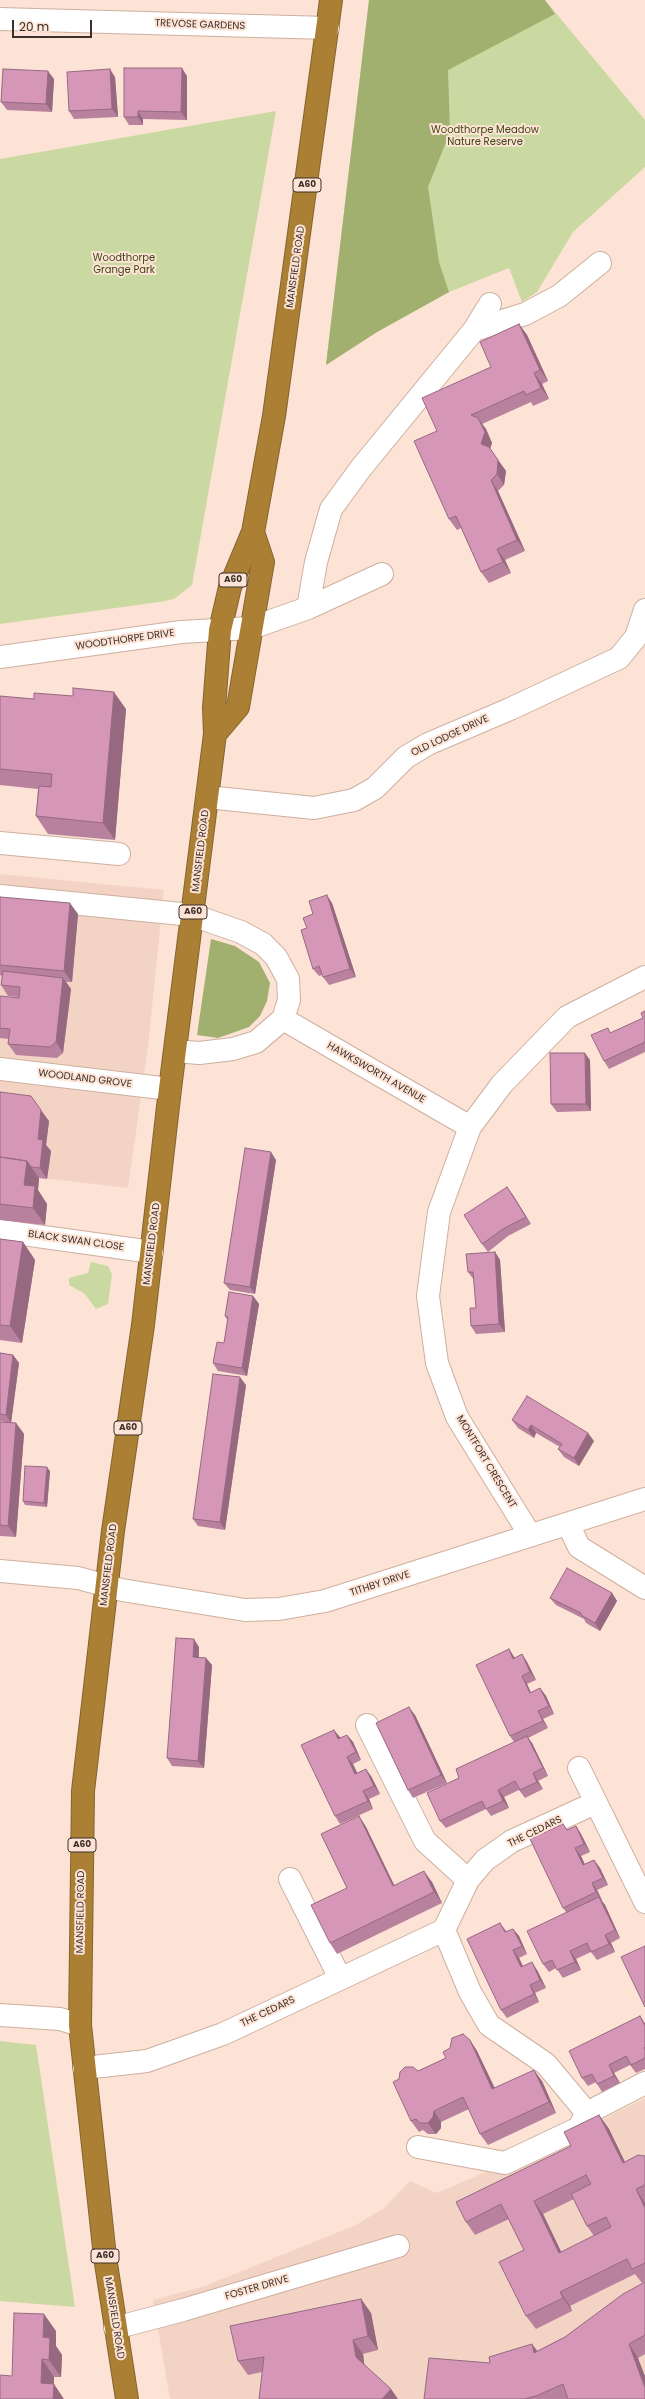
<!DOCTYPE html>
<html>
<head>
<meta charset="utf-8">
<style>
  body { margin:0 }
  #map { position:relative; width:645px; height:2399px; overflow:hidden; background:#fde3d5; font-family:Poppins,sans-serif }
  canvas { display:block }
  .scale { position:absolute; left:12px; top:20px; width:80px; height:18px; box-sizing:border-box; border:2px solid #3d302a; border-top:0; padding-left:5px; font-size:12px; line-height:14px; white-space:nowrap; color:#3d302a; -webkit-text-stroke:3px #fde3d5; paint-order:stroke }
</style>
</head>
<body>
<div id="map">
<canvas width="645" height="2399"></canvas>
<div class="scale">20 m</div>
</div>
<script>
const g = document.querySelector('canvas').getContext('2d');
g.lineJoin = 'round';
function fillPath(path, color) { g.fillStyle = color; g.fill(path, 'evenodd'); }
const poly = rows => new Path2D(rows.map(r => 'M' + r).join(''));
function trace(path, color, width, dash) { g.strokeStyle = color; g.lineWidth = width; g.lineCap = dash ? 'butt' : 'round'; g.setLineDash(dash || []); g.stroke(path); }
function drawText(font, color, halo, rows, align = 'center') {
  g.font = font + ' Poppins,sans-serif'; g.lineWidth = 4; g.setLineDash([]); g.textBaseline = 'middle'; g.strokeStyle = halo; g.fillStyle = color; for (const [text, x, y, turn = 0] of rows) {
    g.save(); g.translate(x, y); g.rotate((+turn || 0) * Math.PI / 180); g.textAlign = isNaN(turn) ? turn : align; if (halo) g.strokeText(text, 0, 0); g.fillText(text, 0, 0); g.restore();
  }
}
fillPath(poly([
  [0,874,164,890,148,1047,128,1188,0,1173],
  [645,2098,645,2399,170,2399,153,2300,205,2286,356,2225,384,2208,410,2181,437,2193,582,2130]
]), '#f3d4c4');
fillPath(poly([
  [369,0,545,0,645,120,645,167,573,232,537,292,522,302,509,268,449,292,377,332,326,365],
  [276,111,192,585,174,599,159,602,0,624,0,159],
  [91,1262,108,1266,112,1274,108,1304,96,1309,85,1294,69,1285,69,1278,88,1273],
  [0,2041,36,2045,75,2307,0,2301]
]), '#cad8a1');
fillPath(poly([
  [369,0,545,0,555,14,448,70,450,132,428,187,439,262,449,292,377,332,326,365],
  [211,939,235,946,259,962,270,983,267,1001,260,1016,249,1027,218,1038,197,1035]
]), '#a1b06e');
const minor = poly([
  [0,19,328,28],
  [474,330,525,314,559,296,600,263],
  [308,608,316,562,331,509,361,468,474,330,490,304],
  [0,657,181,632,251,628,308,608,382,574],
  [207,797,314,808,354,800,375,788,406,757,428,744,510,709,619,658,636,637,645,610],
  [0,843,119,854],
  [0,896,192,915,241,932,263,944,276,957,288,979,289,1000,283,1019,256,1042,233,1049,199,1053,175,1051],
  [283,1019,470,1127],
  [0,1069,170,1089],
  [0,1231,152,1252],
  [568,1524,579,1547,645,1588],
  [530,1535,457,1417,437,1363,428,1296,439,1212,470,1127,502,1084,567,1017,645,977],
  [0,1571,78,1578,122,1590,245,1610,279,1609,325,1601,645,1499],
  [367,1725,425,1841,468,1880],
  [579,1768,645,1902],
  [290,1879,340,1978],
  [444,1930,470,1992,489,2025,546,2064,587,2113,645,2083],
  [0,2015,60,2019,80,2025],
  [84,2068,147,2061,223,2034,444,1930,468,1880,485,1860,512,1841,595,1803],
  [418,2147,505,2163,579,2128,585,2116],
  [115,2328,183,2310,398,2246]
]);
const highway = poly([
  [215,734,238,707,263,562,253,532],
  [127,2399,105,2257,80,2025,83,1791,113,1531,143,1325,170,1089,215,734,214,708,220,630,230,587,253,532,274,416,331,0]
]);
trace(minor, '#ceaf9f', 24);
trace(highway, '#846430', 24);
trace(minor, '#fff', 22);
trace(highway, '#ab8034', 22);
fillPath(poly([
  [187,76,187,120,143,119,143,125,129,125,124,117],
  [115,77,118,117,74,119,69,111],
  [54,79,52,112,7,110,1,102],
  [519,324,527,335,548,381,542,384,549,399,533,406,531,402,482,424,486,429,492,443,490,449,506,471,504,485,498,491,525,551,505,560,511,573,489,583,481,572,461,528,457,530,449,519,437,431,491,367],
  [0,696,126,709,115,840,48,834,36,816,38,789,0,785],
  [0,897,78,914,72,982,66,982,71,989,63,1053,57,1058,16,1055,8,1044,9,1039,0,1038,0,996,19,998,19,997,8,996,1,985,2,976,0,975],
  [332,903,356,977,329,985,323,977,322,975,319,976,313,969,307,928,313,914],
  [645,1011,645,1052,609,1069,604,1061,611,1033,643,1018],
  [590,1060,591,1111,557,1112,551,1104],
  [0,1092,49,1121,46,1145,51,1151,47,1179,39,1178,38,1190,47,1204,45,1225,0,1220],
  [276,1160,255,1294,230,1290,224,1283],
  [507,1187,531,1224,508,1236,488,1252,482,1244],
  [0,1239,23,1242,35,1260,22,1343,0,1340],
  [495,1252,500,1260,505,1332,476,1334,471,1326,476,1308,474,1280,468,1272],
  [253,1296,259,1304,247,1376,218,1371,213,1363,224,1343,228,1321,225,1316],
  [0,1353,13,1355,19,1363,11,1423,0,1421],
  [246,1385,225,1530,198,1526,193,1519],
  [512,1420,594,1441,579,1466,564,1457,558,1449,560,1447,536,1433,534,1438,518,1428],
  [0,1422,16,1423,24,1434,16,1537,0,1536],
  [50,1471,47,1507,25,1505,23,1501],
  [612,1593,617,1601,600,1631,586,1623,584,1619,556,1605,550,1598],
  [199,1647,199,1657,206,1658,212,1665,204,1768,172,1766,167,1758],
  [509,1649,515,1658,522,1654,527,1662,536,1680,527,1684,531,1693,540,1688,546,1696,554,1714,543,1719,548,1728,528,1738,532,1743,548,1776,538,1781,543,1789,525,1798,519,1790,504,1797,509,1808,491,1816,486,1809,446,1828,440,1821,459,1778,514,1742,510,1736],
  [415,1715,447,1783,413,1798,408,1790],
  [347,1735,353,1742,361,1760,353,1764,357,1773,371,1776,380,1794,369,1799,373,1809,340,1824,335,1816,340,1738],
  [359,1816,366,1827,394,1885,432,1882,442,1903,337,1954,330,1943,347,1888],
  [576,1826,581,1834,590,1852,581,1856,585,1865,594,1860,600,1868,608,1885,597,1890,602,1900,601,1900,605,1905,620,1938,611,1943,615,1952,597,1960,591,1952,576,1959,581,1970,563,1978,556,1968,549,1972,543,1964,567,1913,563,1908,568,1830],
  [513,1929,519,1936,527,1954,519,1958,523,1966,537,1970,546,1988,535,1993,539,2002,507,2018,501,2010,506,1932],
  [640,2016,645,2023,645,2069,636,2073,630,2065,614,2073,620,2083,602,2092,596,2082,588,2086,582,2078],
  [470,2040,477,2051,495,2088,542,2081,556,2113,488,2145,480,2134,469,2109,441,2122,441,2128,436,2134,428,2134,423,2130,419,2132,411,2121,418,2071,446,2058],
  [599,2115,609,2129,625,2162,645,2156,645,2281,642,2283,635,2274,570,2306,572,2311,536,2329,526,2316,524,2250,509,2219,475,2235,466,2222,571,2146],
  [574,2199,587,2226,594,2236,561,2252,543,2214],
  [645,2282,645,2354,638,2358,645,2399,424,2399,490,2363,537,2351,565,2337],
  [361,2299,371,2313,378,2350,363,2354,364,2364,262,2372,248,2375,238,2361],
  [56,2331,56,2346,62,2355,61,2377,54,2377,54,2384,12,2376]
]), '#b8819e');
fillPath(poly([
  [182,68,187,76,187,120,181,112],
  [110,69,115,77,118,117,112,109],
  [48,71,54,79,52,112,46,104],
  [138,111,143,119,143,125,138,117],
  [519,324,527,335,548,381,540,370],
  [534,373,542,384,549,399,541,388],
  [478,418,486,429,492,443,488,455,481,444],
  [498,460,506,471,504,485,497,474],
  [491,480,498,491,525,551,517,540],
  [497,549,505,560,511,573,503,562],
  [114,692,126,709,115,840,103,823],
  [327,895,332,903,356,977,350,969],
  [70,903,78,914,72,982,64,971],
  [63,978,71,989,63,1053,56,1042],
  [585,1053,590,1060,591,1111,586,1104],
  [41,1110,49,1121,46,1145,51,1151,47,1179,40,1168,38,1139],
  [271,1152,276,1160,255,1294,250,1287],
  [27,1161,39,1178,38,1190,47,1204,45,1225,33,1208,24,1185],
  [507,1187,513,1195,531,1224,526,1217],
  [23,1242,35,1260,22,1343,10,1326],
  [495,1252,500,1260,505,1332,499,1324],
  [253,1296,259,1304,247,1376,242,1368],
  [13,1355,19,1363,11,1423,6,1415],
  [240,1377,246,1385,225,1530,220,1522],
  [16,1423,24,1434,16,1537,8,1526],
  [531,1425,536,1433,534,1438,528,1430],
  [588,1433,594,1441,579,1466,574,1458],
  [47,1467,50,1471,47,1507,44,1503],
  [612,1593,617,1601,600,1631,595,1623],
  [194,1639,199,1647,198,1665,193,1657],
  [509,1649,514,1657,519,1667,513,1659],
  [522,1654,527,1662,536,1680,530,1672],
  [206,1658,212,1665,204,1768,198,1761],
  [522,1676,527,1684,535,1701,530,1693],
  [540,1688,546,1696,554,1714,549,1706],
  [409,1707,415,1715,447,1783,441,1775],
  [538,1711,543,1719,548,1728,543,1721],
  [334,1730,340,1737,344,1747,338,1739],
  [347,1735,353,1742,361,1760,356,1752],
  [527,1736,532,1743,548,1776,543,1768],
  [347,1757,353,1764,361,1781,355,1774],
  [366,1769,371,1776,380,1794,374,1786],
  [533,1773,543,1789,537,1782],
  [498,1790,504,1797,509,1808,503,1801],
  [363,1791,369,1799,373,1809,368,1801],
  [359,1816,366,1827,400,1897,393,1886],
  [576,1826,581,1834,590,1852,584,1844],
  [575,1848,581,1856,589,1873,583,1865],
  [594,1860,600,1868,608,1885,603,1878],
  [424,1871,432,1882,442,1903,434,1892],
  [592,1883,597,1890,602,1900,596,1892],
  [599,1897,605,1905,620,1938,615,1930],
  [500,1923,506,1931,510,1940,505,1932],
  [513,1929,519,1936,527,1954,522,1946],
  [605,1935,611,1943,615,1952,609,1944],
  [513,1950,519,1958,527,1975,521,1967],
  [570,1951,576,1959,581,1970,575,1962],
  [532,1962,537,1970,546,1988,540,1980],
  [530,1985,535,1993,539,2002,534,1994],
  [470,2040,477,2051,500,2100,492,2089],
  [609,2065,614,2073,620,2083,614,2076],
  [534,2070,542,2081,556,2113,549,2102],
  [434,2111,441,2122,441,2128,436,2134,428,2123],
  [599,2115,609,2129,632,2177,623,2163],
  [636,2189,645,2203,645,2208],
  [534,2201,543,2214,568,2266,559,2253],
  [560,2292,570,2306,572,2311,563,2298],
  [361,2299,371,2313,378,2350,368,2336],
  [44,2314,56,2331,56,2346,62,2355,61,2377,49,2360,43,2337],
  [353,2340,363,2354,365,2370,356,2357],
  [532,2344,542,2357,534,2353],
  [629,2344,638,2358,645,2376,645,2388],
  [42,2359,54,2377,53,2399,41,2383],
  [54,2384,64,2399,53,2399],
  [391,2389,398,2399,382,2399]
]), '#966981');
const building = poly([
  [124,68,182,68,181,112,138,111,138,117,124,117,124,68],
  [3,69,48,71,46,104,1,102,3,69],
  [110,69,112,109,69,111,67,72,110,69],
  [519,324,540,370,534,373,541,388,526,395,524,391,471,415,478,418,485,432,481,444,489,447,498,460,497,474,491,480,517,540,497,549,503,562,481,572,456,516,449,519,414,441,437,431,422,398,491,367,480,342,519,324],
  [73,688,114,692,103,823,36,816,39,786,51,787,52,774,0,769,0,696,34,699,34,693,73,696,73,688],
  [327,895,350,969,323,977,319,966,313,969,301,930,307,928,303,918,313,914,309,901,327,895],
  [0,897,70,903,64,971,0,965,0,897],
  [3,971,63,978,56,1042,50,1047,8,1044,10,1029,0,1028,0,996,19,998,20,987,1,985,3,971],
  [645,1011,645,1042,604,1061,591,1035,608,1028,610,1033,643,1018,641,1013,645,1011],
  [550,1053,585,1053,586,1104,551,1104,550,1053],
  [0,1092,31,1096,41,1110,38,1139,43,1140,40,1168,31,1167,27,1161,0,1157,0,1092],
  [245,1148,271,1152,250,1287,224,1283,245,1148],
  [0,1157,27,1161,24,1185,35,1186,33,1208,0,1204,0,1157],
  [507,1187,526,1217,503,1229,482,1244,464,1215,507,1187],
  [0,1239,23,1242,10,1326,0,1325,0,1239],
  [495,1252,499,1324,471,1326,470,1308,476,1308,473,1272,468,1272,466,1254,495,1252],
  [229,1292,253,1296,242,1368,213,1363,217,1342,224,1343,228,1317,225,1316,229,1292],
  [0,1353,13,1355,6,1415,0,1414,0,1353],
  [213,1374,240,1377,220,1522,193,1519,213,1374],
  [527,1396,588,1433,574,1458,558,1449,562,1444,531,1425,528,1430,512,1420,527,1396],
  [0,1422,16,1423,8,1526,0,1525,0,1422],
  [25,1466,47,1467,44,1503,23,1501,25,1466],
  [567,1568,612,1593,595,1623,581,1615,581,1613,550,1598,567,1568],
  [176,1638,194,1639,193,1657,206,1658,198,1761,167,1758,176,1638],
  [509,1649,513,1659,522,1654,530,1672,522,1676,530,1693,540,1688,549,1706,538,1711,543,1721,510,1736,476,1665,509,1649],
  [409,1707,441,1775,408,1790,376,1723,409,1707],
  [334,1730,338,1739,347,1735,356,1752,347,1757,355,1774,366,1769,374,1786,363,1791,368,1801,335,1816,301,1745,334,1730],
  [527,1736,543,1768,533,1773,537,1782,520,1790,515,1781,498,1790,503,1801,486,1809,482,1801,440,1821,427,1793,459,1778,456,1769,527,1736],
  [359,1816,393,1886,424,1871,434,1892,330,1943,311,1905,347,1888,321,1834,359,1816],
  [563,1824,567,1830,576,1826,584,1844,575,1848,583,1865,594,1860,603,1878,592,1883,596,1892,563,1908,530,1839,563,1824],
  [599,1897,615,1930,605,1935,609,1944,591,1952,587,1943,570,1951,575,1962,557,1970,552,1960,543,1964,527,1931,599,1897],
  [500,1923,505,1932,513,1929,522,1946,513,1950,521,1967,532,1962,540,1980,530,1985,534,1994,501,2010,467,1939,500,1923],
  [645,1946,645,2007,621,1957,645,1946],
  [640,2016,645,2026,645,2047,644,2048,645,2050,645,2058,631,2065,626,2056,609,2065,614,2076,597,2084,592,2074,582,2078,569,2051,640,2016],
  [463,2034,470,2040,492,2089,534,2070,549,2102,480,2134,463,2097,434,2111,433,2117,428,2123,420,2123,416,2119,411,2121,393,2082,399,2079,400,2072,405,2067,413,2067,418,2071,446,2058,443,2052,450,2048,452,2038,463,2034],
  [599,2115,623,2163,638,2155,645,2156,645,2185,636,2189,645,2208,645,2263,632,2269,627,2259,560,2292,563,2298,526,2316,499,2262,524,2250,501,2204,466,2222,456,2202,571,2146,564,2132,599,2115],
  [586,2175,591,2184,571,2194,587,2226,606,2217,611,2227,559,2253,534,2201,586,2175],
  [645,2282,645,2335,629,2344,645,2388,645,2399,568,2399,563,2384,536,2396,524,2399,424,2399,429,2358,490,2363,489,2357,532,2344,534,2353,565,2337,623,2294,645,2282],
  [361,2299,368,2336,353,2340,356,2357,391,2389,382,2399,259,2399,264,2357,238,2361,230,2326,361,2299],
  [14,2313,44,2314,43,2337,50,2338,49,2360,42,2359,41,2383,54,2384,53,2399,0,2399,0,2375,12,2376,14,2313]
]);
fillPath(building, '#d696b8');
trace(building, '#966981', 1);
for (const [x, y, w] of [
  [307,185,28],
  [233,580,28],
  [193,912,28],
  [128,1428,28],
  [82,1845,28],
  [105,2256,28]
]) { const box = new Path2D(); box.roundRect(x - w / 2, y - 7, w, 14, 3); g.fillStyle = '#fde3d5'; g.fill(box); trace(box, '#3d302a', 1); }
drawText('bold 9px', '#3d302a', null, [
  ["A60",307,185],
  ["A60",233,580],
  ["A60",193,912],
  ["A60",128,1428],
  ["A60",82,1845],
  ["A60",105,2256]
]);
drawText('10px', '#3d302a', '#fde3d5', [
  ["TREVOSE GARDENS",200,25,2],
  ["MANSFIELD ROAD",296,267,-82],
  ["WOODTHORPE DRIVE",125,640,-8],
  ["OLD LODGE DRIVE",450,736,-25],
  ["MANSFIELD ROAD",201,851,-83],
  ["HAWKSWORTH AVENUE",376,1073,30],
  ["WOODLAND GROVE",85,1079,7],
  ["BLACK SWAN CLOSE",76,1241,8],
  ["MANSFIELD ROAD",152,1244,-83],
  ["MONTFORT CRESCENT",486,1462,59],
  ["MANSFIELD ROAD",109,1565,-83],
  ["TITHBY DRIVE",380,1584,-18],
  ["THE CEDARS",535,1832,-26],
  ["MANSFIELD ROAD",81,1912,-89],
  ["THE CEDARS",268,2012,-25],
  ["FOSTER DRIVE",257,2288,-16],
  ["MANSFIELD ROAD",114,2318,81]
]);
drawText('10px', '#3c4514', '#fde3d5', [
  ["Woodthorpe Meadow",485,130],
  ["Nature Reserve",485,142],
  ["Woodthorpe",124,258],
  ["Grange Park",124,270]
]);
</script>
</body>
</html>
